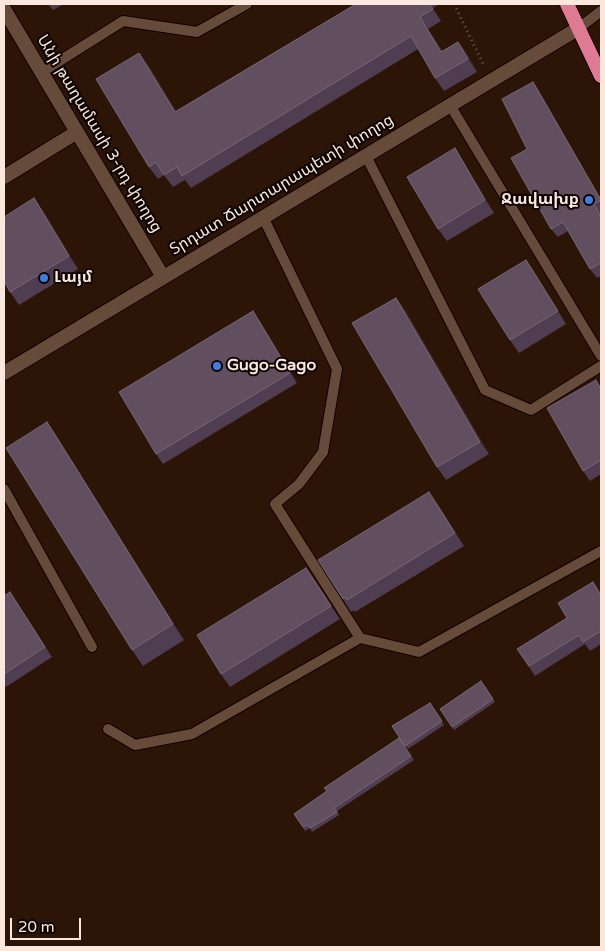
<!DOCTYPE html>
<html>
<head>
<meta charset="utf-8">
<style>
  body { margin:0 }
  #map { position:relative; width:605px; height:951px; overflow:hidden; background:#2c1406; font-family:"Varela Round",sans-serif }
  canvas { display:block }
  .frame { position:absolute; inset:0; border:5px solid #fae8df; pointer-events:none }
  .scale { position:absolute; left:10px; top:918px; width:71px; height:22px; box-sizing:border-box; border:2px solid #fae8df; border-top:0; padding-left:6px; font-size:15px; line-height:18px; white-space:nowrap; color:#fae8df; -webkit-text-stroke:4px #0d0401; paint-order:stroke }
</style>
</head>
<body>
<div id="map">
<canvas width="605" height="951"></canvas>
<div class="frame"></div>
<div class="scale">20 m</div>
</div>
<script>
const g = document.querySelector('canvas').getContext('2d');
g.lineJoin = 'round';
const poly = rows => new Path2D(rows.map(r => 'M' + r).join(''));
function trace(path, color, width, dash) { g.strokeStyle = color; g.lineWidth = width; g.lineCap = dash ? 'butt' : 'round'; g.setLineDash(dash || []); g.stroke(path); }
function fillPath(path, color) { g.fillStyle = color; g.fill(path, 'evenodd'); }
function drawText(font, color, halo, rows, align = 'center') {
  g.font = font + ' "Varela Round","Noto Sans Armenian",sans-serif'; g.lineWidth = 4; g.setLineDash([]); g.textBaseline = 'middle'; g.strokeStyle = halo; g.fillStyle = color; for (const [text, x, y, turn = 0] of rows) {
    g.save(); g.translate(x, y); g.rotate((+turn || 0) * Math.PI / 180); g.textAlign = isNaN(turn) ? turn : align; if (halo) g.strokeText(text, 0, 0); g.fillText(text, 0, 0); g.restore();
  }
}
const service = poly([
  [579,28,601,11],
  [42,72,123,21,197,32,247,4],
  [450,105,601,356],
  [366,156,485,390,531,410,601,366],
  [263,217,337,369,323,452,299,484,275,504,360,638],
  [4,489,92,647],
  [108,729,135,745,192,734,360,638,419,652,601,551]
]);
const minor = poly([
  [4,9,163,277],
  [4,177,77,132]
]);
const tertiary = poly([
  [4,373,579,28]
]);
const trunk = poly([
  [567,4,601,76]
]);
trace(service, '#130100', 12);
trace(minor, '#130100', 16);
trace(tertiary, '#130100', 16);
trace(trunk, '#130100', 16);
trace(poly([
  [454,4,483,64]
]), '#705a4e', 3, [1, 4]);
trace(service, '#664a3a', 10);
trace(minor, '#664a3a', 14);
trace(tertiary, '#664a3a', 14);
trace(trunk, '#de7a94', 14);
fillPath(poly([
  [48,4,64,4,53,10],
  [356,4,439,4,433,8,441,21,428,29,442,51,458,42,467,54,477,72,444,91,435,78,418,49,191,188,185,180,173,187,164,175,158,179,149,167,148,65,176,111],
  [533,82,539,91,601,200,601,213,600,213,601,215,601,276,597,278,590,269,568,231,558,237,551,229,527,149],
  [463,161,494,213,447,241,438,229],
  [34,198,43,211,78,269,19,305,10,292],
  [526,260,534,272,566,324,519,353,510,340],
  [396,298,405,310,489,454,446,480,437,467],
  [260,321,297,383,163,464,156,454],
  [596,380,601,388,601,474,590,481,583,471],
  [47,422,58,438,184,640,143,666,132,650],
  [429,492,438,505,464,546,355,612,354,610,351,612,343,599],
  [306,568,340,619,230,687,221,674],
  [10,592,52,657,6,687,4,684,4,596],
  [601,594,601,644,590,651,585,644,535,676,517,649,567,618],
  [481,681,495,702,454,730,440,709],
  [430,703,444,725,408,749,392,726],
  [399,738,414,760,337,811,339,815,312,832,310,828,305,831,294,814,327,791]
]), '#4f3d51');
fillPath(poly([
  [429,4,433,8,441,21],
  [420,17,428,29,449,64,441,52],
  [458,42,467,54,477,72,468,59],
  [139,53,148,65,184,124,175,112],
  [533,82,539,91,601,200,601,201],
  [455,148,463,161,494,213,485,200],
  [34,198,43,211,78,269,69,256],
  [396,298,405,310,489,454,480,442],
  [253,311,260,321,297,383,290,373],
  [47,422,58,438,184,640,173,624],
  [429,492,438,505,464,546,455,533],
  [306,568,315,580,340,619,331,606]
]), '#39252c');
const building = poly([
  [356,4,429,4,433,9,420,17,441,52,458,42,468,59,435,78,411,36,182,176,177,167,164,175,156,162,149,167,96,79,139,53,175,112,356,4],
  [533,82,601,200,594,204,601,217,601,263,590,269,563,222,551,229,511,158,527,149,502,99,533,82],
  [455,148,485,200,438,229,407,177,455,148],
  [34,198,69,256,10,292,4,281,4,217,34,198],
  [526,260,558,311,510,340,478,289,526,260],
  [396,298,480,442,437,467,352,323,396,298],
  [253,311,290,373,156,454,119,392,253,311],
  [596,380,601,389,601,460,583,471,547,408,596,380],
  [47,422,173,624,132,650,6,448,47,422],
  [429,492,455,533,347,600,345,597,343,599,318,560,429,492],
  [306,568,331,606,221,674,197,635,306,568],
  [593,582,601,595,601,631,583,642,579,635,529,666,517,649,567,618,558,603,593,582],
  [10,592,45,647,4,674,4,596,10,592],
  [481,681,493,699,452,727,440,709,481,681],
  [430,703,442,721,405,746,392,726,430,703],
  [399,738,411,756,334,808,337,812,310,828,307,825,303,827,294,814,327,791,324,788,399,738]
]);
fillPath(building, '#614f60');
trace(building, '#796774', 1);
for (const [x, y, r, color] of [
  [589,200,5,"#3f7fe0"],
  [44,278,5,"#3f7fe0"],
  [217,366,5,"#3f7fe0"]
]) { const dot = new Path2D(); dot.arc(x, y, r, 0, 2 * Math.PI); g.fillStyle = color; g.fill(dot); trace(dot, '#0d0401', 2); }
drawText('16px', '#fae8df', '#0d0401', [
  ["Անի թաղամասի 3-րդ փողոց",99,134,59],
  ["Տրդատ Ճարտարապետի փողոց",282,185,-31]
]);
drawText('bold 16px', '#fae8df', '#0d0401', [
  ["Ջավախք",579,200,"right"],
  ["Լայմ",54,278],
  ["Gugo-Gago",227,366]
], 'left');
</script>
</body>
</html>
